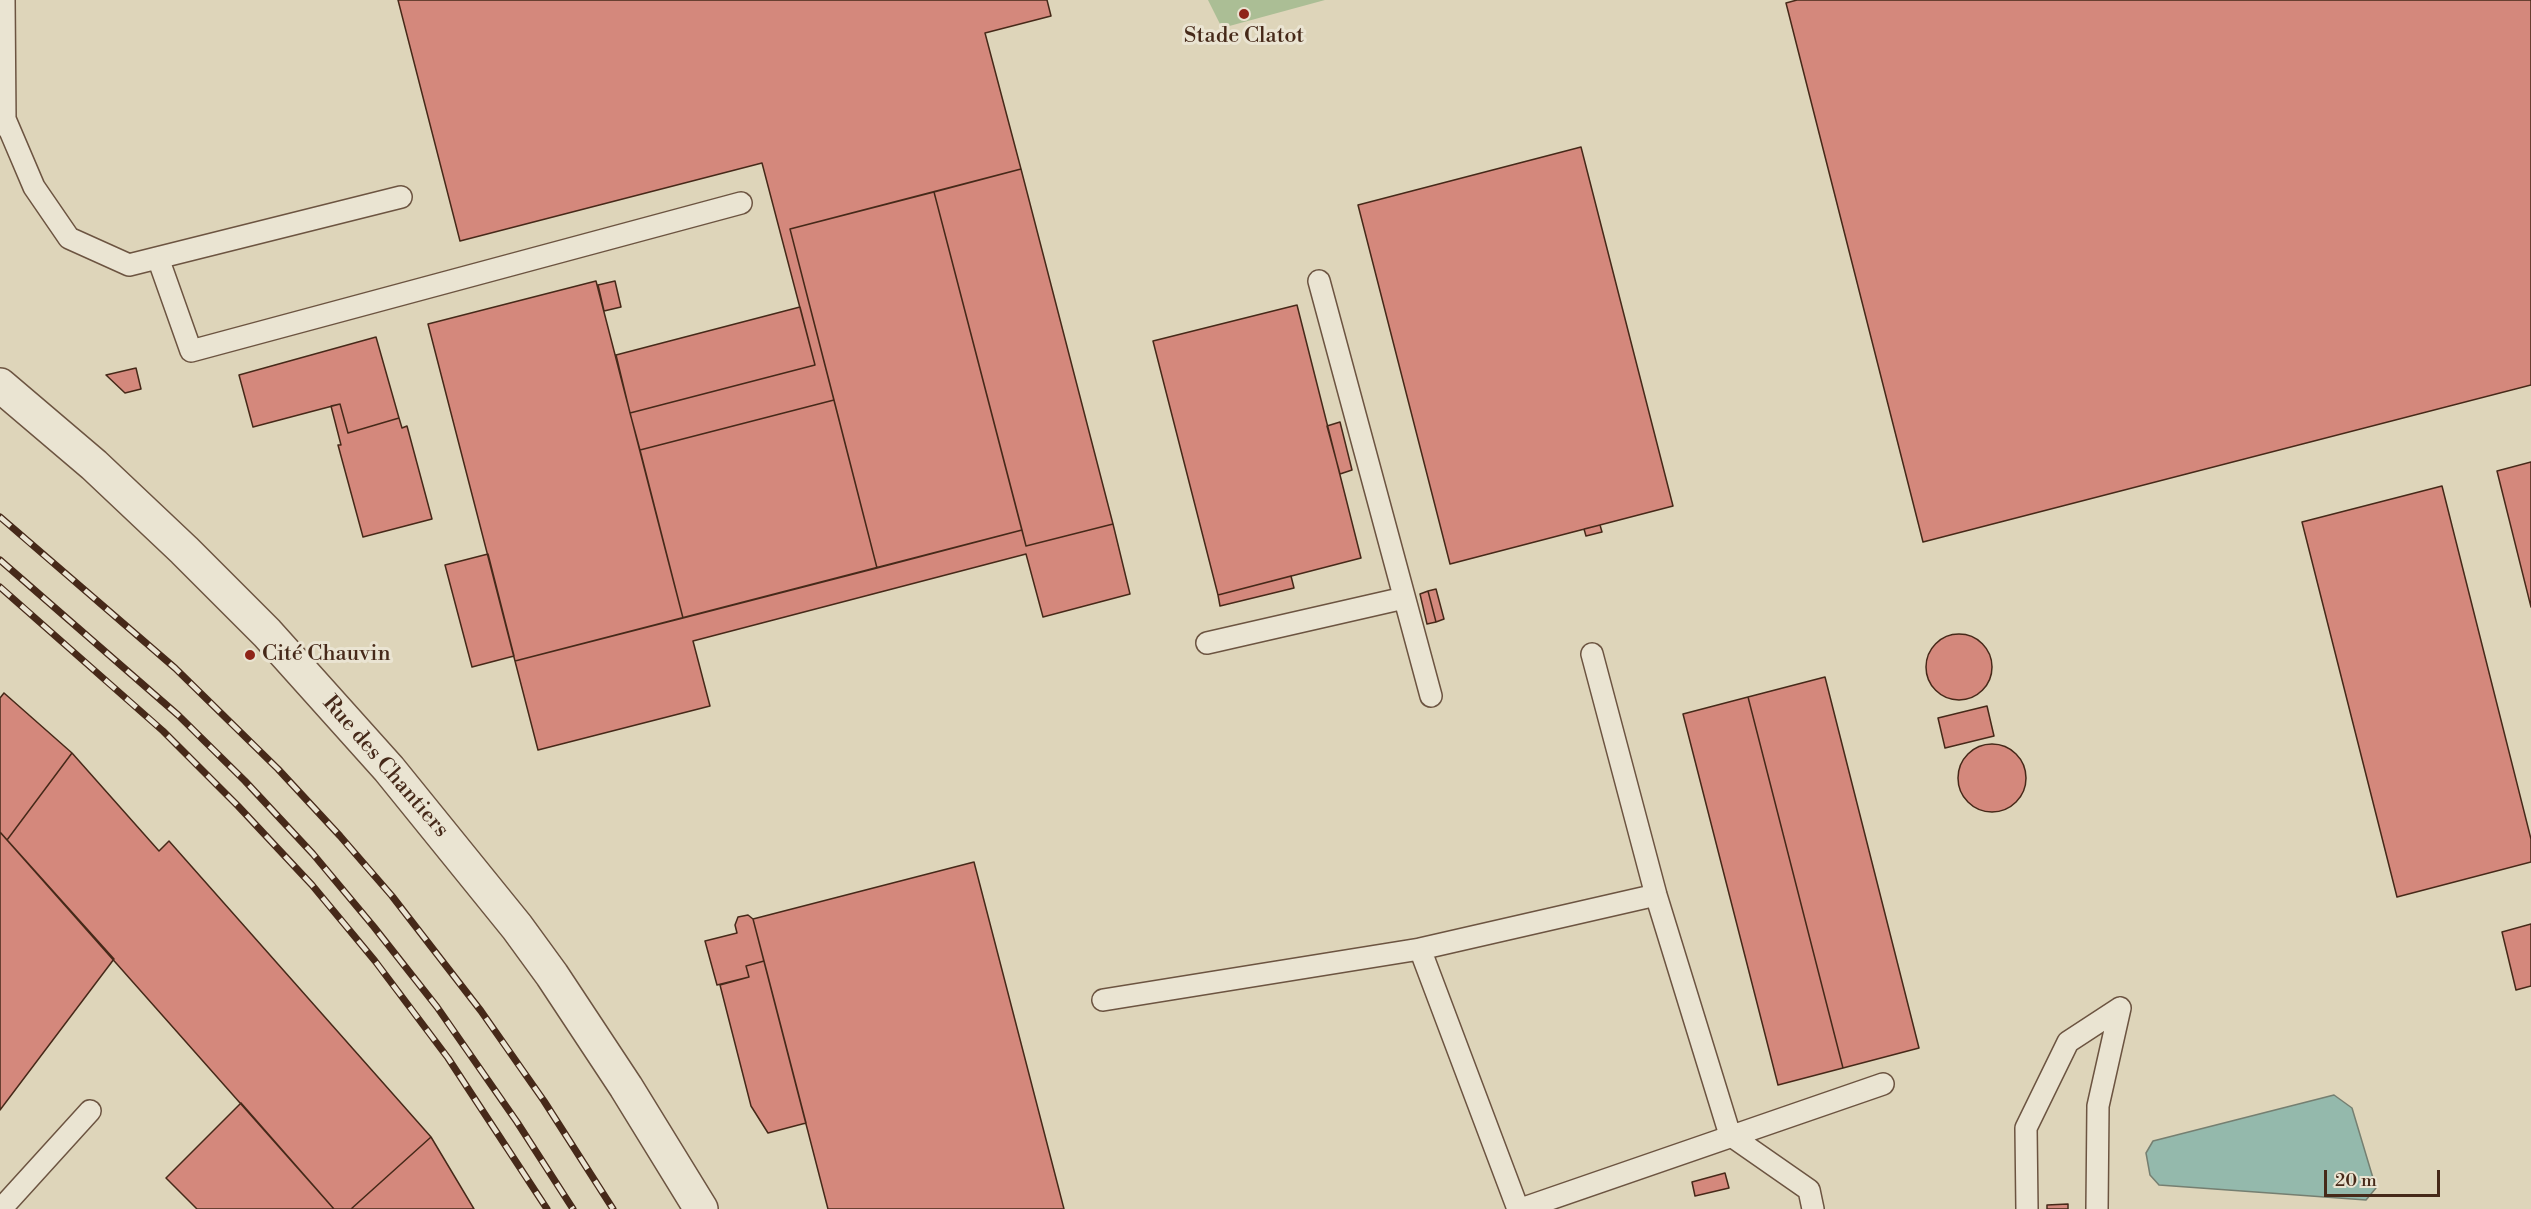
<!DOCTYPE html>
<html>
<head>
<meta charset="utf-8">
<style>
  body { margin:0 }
  #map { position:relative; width:2531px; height:1209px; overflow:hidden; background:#ded5ba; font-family:"Libre Bodoni",serif }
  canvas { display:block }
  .scale { position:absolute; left:2324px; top:1170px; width:116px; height:27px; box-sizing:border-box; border:3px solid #462919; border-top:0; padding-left:8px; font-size:18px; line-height:21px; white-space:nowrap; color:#462919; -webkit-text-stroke:4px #eae4d2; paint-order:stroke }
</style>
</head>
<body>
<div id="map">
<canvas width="2531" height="1209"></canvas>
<div class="scale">20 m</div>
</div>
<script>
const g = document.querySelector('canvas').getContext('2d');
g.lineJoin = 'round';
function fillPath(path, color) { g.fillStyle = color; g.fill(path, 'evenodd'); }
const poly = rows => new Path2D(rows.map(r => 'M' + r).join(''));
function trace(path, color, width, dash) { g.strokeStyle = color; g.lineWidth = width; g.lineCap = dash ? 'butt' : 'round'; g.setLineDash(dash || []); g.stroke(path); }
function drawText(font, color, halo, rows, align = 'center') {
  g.font = font + ' "Libre Bodoni",serif'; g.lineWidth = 6; g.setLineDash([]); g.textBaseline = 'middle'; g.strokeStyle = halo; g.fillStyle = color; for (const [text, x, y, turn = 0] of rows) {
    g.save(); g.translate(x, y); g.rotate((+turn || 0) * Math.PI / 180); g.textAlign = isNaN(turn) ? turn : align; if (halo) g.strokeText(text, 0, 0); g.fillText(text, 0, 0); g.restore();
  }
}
fillPath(poly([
  [1208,0,1325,0,1222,28]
]), '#abbe95');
const water = poly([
  [2334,1095,2352,1108,2376,1188,2366,1200,2159,1185,2150,1175,2146,1153,2153,1141,2334,1095]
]);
fillPath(water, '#94b9ac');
trace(water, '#757f71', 1.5);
const building = poly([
  [398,0,1047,0,1051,16,985,33,1021,169,790,229,834,400,640,450,630,413,815,365,762,163,460,241,398,0],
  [1797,0,2531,0,2531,385,1923,542,1786,3,1797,0],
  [1581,147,1673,506,1450,564,1358,205,1581,147],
  [1021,169,1113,524,1026,546,934,192,1021,169],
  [934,192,1022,530,877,568,790,229,934,192],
  [596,281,683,618,515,661,428,324,596,281],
  [615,281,621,307,604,311,598,285,615,281],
  [1297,305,1361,558,1218,595,1153,341,1297,305],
  [800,307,815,365,630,413,616,355,800,307],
  [376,337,399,418,348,433,340,404,253,427,239,375,376,337],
  [136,368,141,389,125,393,106,375,136,368],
  [834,400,877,568,683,618,640,450,834,400],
  [340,404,348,433,399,418,402,428,407,426,432,519,363,537,338,445,341,445,331,406,340,404],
  [1340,422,1352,470,1340,474,1327,426,1340,422],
  [2531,462,2531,607,2497,471,2531,462],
  [2442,486,2531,839,2531,862,2397,897,2302,522,2442,486],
  [1113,524,1130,594,1043,617,1026,554,693,641,710,706,538,750,515,661,1022,530,1026,546,1113,524],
  [1600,525,1602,532,1586,536,1584,529,1600,525],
  [488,554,514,656,472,667,445,565,488,554],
  [1291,576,1294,588,1220,606,1218,595,1291,576],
  [1436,589,1444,619,1436,622,1428,591,1436,589],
  [1428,591,1436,622,1427,624,1420,594,1428,591],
  '1926 667a33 33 0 1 1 66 0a33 33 0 1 1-66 0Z',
  [1825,677,1919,1048,1843,1068,1748,697,1825,677],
  [4,693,72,753,7,840,0,832,0,698,4,693],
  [1748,697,1843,1068,1778,1085,1683,714,1748,697],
  [1987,706,1994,736,1945,748,1938,718,1987,706],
  '1958 778a34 34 0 1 1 68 0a34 34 0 1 1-68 0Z',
  [72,753,159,851,169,841,431,1137,351,1209,334,1209,7,840,72,753],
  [0,832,114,959,0,1110,0,832],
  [974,862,1064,1209,828,1209,753,919,974,862],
  [748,915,753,919,764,961,746,966,749,977,717,985,705,941,737,933,735,925,738,917,748,915],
  [2531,924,2531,986,2516,990,2502,932,2531,924],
  [764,961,806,1123,768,1133,751,1106,720,985,749,977,746,966,764,961],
  [241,1103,334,1209,197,1209,166,1178,241,1103],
  [431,1137,474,1209,351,1209,431,1137],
  [1725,1173,1729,1188,1695,1196,1692,1182,1725,1173],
  [2068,1204,2068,1209,2047,1209,2047,1205,2068,1204]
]);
fillPath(building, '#d4887c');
trace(building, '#462919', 1.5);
const service = poly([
  [5,119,34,187,69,238,129,265,401,197],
  [0,125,5,119,4,0],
  [158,258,191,351,741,203],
  [1319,281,1431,696],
  [1207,643,1404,598],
  [1592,654,1656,895,1730,1135,1809,1190,1813,1209],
  [1420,949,1656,895],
  [1103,1000,1420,949,1518,1209],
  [1,1209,90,1111],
  [1521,1209,1883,1084],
  [2027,1209,2026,1128,2068,1042,2120,1008],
  [2097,1209,2098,1106,2120,1008]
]);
const tertiary = poly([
  [0,385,94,465,184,550,267,633,389,769,517,927,552,975,626,1087,701,1209]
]);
trace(service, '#6c5441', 24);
trace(tertiary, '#6c5441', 36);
trace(service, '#eae4d2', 21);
trace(tertiary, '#eae4d2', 33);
const rail = poly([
  [0,517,175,668,278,769,340,836,392,896,481,1011,544,1101,613,1209],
  [0,560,178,715,245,781,313,854,374,927,437,1007,517,1122,573,1209],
  [0,587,163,731,238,806,312,885,375,961,448,1058,547,1209]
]);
trace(rail, '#462919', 7);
trace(rail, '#eae4d2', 4.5, [14]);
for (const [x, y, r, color] of [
  [1244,14,6,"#8f2418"],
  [250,655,6,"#8f2418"]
]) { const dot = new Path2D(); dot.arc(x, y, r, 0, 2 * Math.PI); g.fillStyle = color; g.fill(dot); trace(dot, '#eae4d2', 2); }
drawText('22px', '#462919', '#eae4d2', [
  ["Stade Clatot",1244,37],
  ["Cité Chauvin",262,655,"left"]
]);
drawText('22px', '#462919', '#eae4d2', [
  ["Rue des Chantiers",385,767,49]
]);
</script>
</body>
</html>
